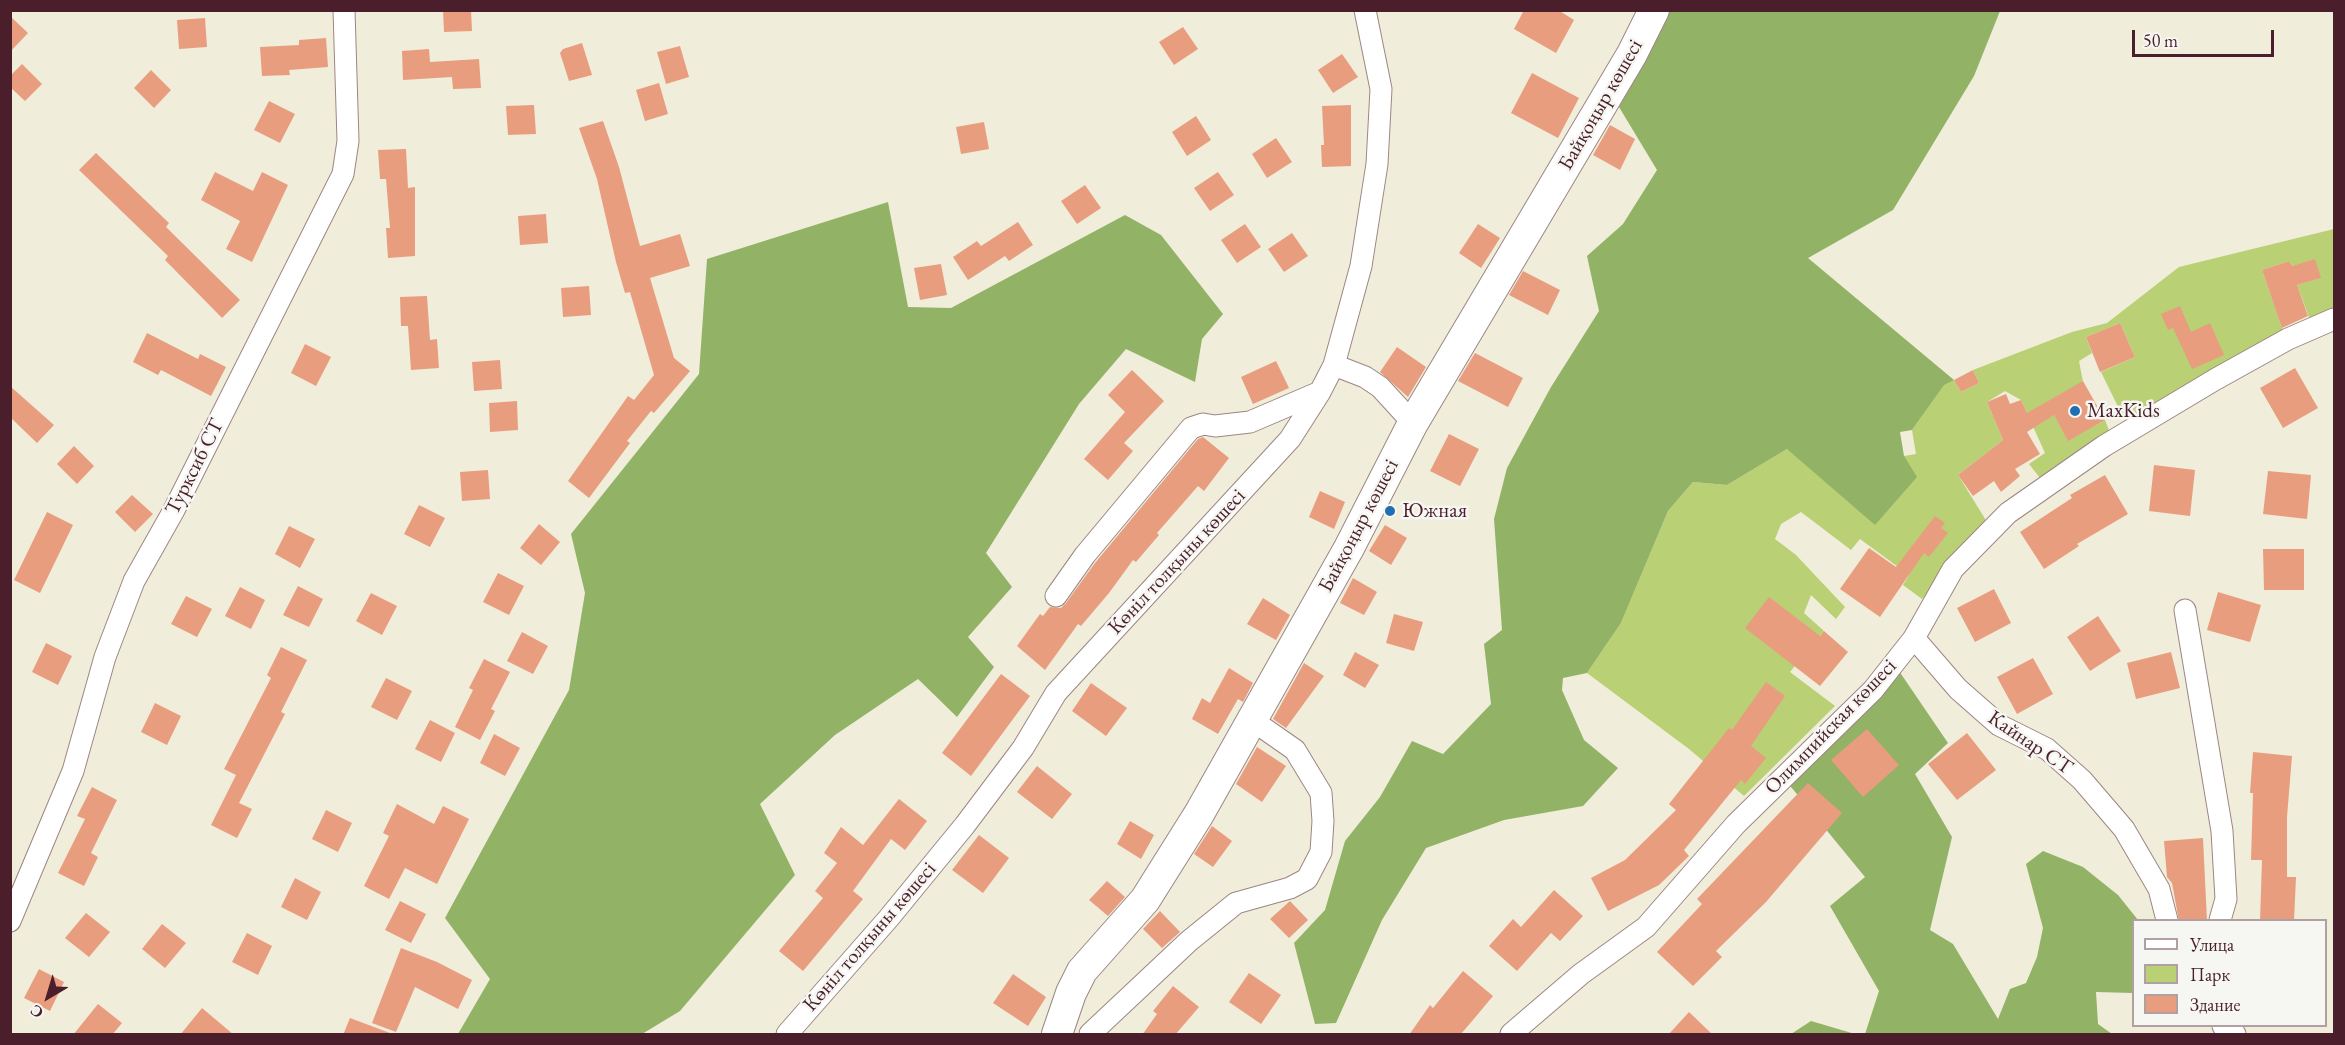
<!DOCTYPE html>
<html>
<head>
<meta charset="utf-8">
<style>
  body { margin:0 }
  #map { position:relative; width:2345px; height:1045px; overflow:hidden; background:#f0eddb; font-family:"EB Garamond",serif }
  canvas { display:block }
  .frame { position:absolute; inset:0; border:12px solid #4a1f2b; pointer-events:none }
  .legend { position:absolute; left:2132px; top:919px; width:195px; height:108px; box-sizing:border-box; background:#f6f6f2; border:2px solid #b1a0a2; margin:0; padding:8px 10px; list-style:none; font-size:18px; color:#4a1f2b }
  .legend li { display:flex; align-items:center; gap:12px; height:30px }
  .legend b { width:30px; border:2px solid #b1a0a2 }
  .north { position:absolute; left:18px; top:967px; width:60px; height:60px; -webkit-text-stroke:4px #f6f6f2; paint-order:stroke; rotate:218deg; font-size:16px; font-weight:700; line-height:24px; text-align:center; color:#4a1f2b }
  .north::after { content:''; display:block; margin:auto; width:21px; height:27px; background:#4a1f2b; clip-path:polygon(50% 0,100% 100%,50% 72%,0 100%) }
  .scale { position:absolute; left:2132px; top:30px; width:142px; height:27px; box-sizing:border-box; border:3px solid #4a1f2b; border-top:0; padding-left:8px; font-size:18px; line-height:21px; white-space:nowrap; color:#4a1f2b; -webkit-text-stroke:4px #f6f6f2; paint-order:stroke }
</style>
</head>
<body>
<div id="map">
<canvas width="2345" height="1045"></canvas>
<div class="frame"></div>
<ul class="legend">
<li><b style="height:8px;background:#fff"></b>Улица</li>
<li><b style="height:16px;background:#b9d074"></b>Парк</li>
<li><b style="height:16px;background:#e99d7f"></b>Здание</li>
</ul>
<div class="north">С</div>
<div class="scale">50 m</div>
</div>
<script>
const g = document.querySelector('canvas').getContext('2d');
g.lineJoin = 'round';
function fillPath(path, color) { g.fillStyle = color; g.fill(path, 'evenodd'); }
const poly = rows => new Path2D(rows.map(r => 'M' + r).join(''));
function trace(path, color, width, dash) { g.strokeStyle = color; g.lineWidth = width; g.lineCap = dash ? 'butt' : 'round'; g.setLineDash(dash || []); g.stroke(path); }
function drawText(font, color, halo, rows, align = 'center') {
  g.font = font + ' "EB Garamond",serif'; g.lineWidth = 5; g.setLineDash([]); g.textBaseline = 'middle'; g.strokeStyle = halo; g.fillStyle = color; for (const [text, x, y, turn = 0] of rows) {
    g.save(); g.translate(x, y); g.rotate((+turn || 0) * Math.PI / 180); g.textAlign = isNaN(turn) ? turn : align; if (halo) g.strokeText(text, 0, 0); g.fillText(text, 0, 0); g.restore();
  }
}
fillPath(poly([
  [2334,229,2334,310,2310,320,2297,285,2320,278,2315,260,2292,266,2289,261,2262,270,2283,330,2128,427,2101,372,2135,357,2120,323,2086,337,2092,353,2079,361,2083,382,2047,402,2068,440,2105,420,2110,433,2040,478,2029,464,2045,453,2021,400,2005,391,1987,402,2003,440,1958,475,1987,522,1922,599,1903,585,1909,575,1860,539,1851,550,1801,512,1781,524,1775,539,1796,555,1845,607,1836,619,1811,595,1804,613,1824,631,1790,672,1835,706,1744,796,1689,749,1587,673,1621,623,1668,511,1693,482,1727,485,1787,449,1904,456,1916,454,1912,430,1944,384,1954,380,1961,392,1979,383,1973,370,2072,332,2107,323,2179,267]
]), '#b9d074');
fillPath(poly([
  [1663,11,2000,11,1974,76,1893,210,1808,258,1954,380,1944,385,1912,430,1900,432,1904,456,1917,477,1875,525,1787,449,1727,485,1693,482,1668,511,1621,623,1587,673,1563,678,1562,690,1584,740,1618,768,1583,806,1504,820,1426,848,1382,920,1336,1023,1315,1024,1294,943,1325,910,1345,841,1380,797,1412,741,1443,754,1491,704,1484,644,1502,630,1494,519,1507,468,1551,387,1599,311,1587,256,1623,224,1657,170,1619,107,1655,42],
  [888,202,908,307,951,308,1125,215,1161,235,1223,314,1202,339,1195,382,1126,349,1079,404,986,553,1012,587,968,637,994,667,957,717,918,679,835,735,760,804,795,875,680,1011,642,1034,458,1034,490,979,445,918,569,690,585,593,571,534,699,374,707,259],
  [1899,671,1948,743,1915,774,1952,837,1930,930,1953,944,1998,1019,2010,989,2026,983,2037,957,2043,928,2026,864,2043,851,2083,867,2118,895,2138,920,2134,920,2133,993,2096,992,2098,1024,2112,1034,1865,1034,1879,991,1830,906,1865,877,1787,782],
  [1811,1021,1855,1034,1791,1034]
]), '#92b266');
fillPath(poly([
  [443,10,471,10,472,31,444,32],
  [1524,10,1558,10,1574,20,1556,53,1514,29],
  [10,16,28,33,10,52],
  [205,18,207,47,179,49,177,20],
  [1183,27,1198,49,1174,65,1159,42],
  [326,38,328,67,289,70,290,75,262,76,260,47,299,45,299,40],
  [582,43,592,75,569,81,560,53,563,49],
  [680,46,689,77,666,84,657,52],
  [429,49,430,62,479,59,481,88,453,89,452,77,403,80,402,51],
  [1342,54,1358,77,1333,93,1318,70],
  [22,64,42,84,25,101,10,87,10,76],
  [151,70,171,90,154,108,134,88],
  [1532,73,1579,98,1558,138,1511,113],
  [659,83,668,114,645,121,636,90],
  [269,101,295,114,280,143,254,130],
  [534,105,536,134,508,135,506,106],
  [1351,105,1351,166,1322,167,1321,145,1324,145,1322,106],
  [1196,116,1211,140,1187,156,1172,132],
  [603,121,619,167,640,246,680,234,690,266,650,278,674,358,690,371,654,413,651,411,627,441,630,443,589,498,568,481,628,396,634,400,654,375,630,292,625,293,616,262,597,179,579,128],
  [984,122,989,149,961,154,956,127],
  [1610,125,1635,139,1620,170,1593,155],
  [1276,138,1292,162,1267,178,1252,154],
  [406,149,408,188,415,187,415,256,388,258,386,228,390,228,386,179,380,179,378,150],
  [96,153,169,223,166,227,240,300,222,318,165,260,168,256,79,170],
  [215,172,253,191,262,172,288,185,252,262,226,249,240,221,201,200],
  [1218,172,1234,195,1210,211,1194,188],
  [1085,185,1101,208,1077,224,1061,201],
  [546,214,548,243,520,245,518,216],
  [1018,222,1033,245,1009,261,1005,256,968,280,953,257,977,241,981,246],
  [1245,224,1261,247,1237,263,1221,240],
  [1478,224,1500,238,1481,268,1459,253],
  [1292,233,1308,256,1284,272,1268,249],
  [2315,259,2321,278,2297,285,2308,316,2282,328,2262,270,2289,261,2292,266],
  [941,264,947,295,920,300,914,268],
  [1523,271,1560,290,1548,315,1509,295],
  [589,286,591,315,563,317,561,288],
  [427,296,430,340,437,339,439,368,411,370,408,326,401,326,400,297],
  [2180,306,2191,332,2210,323,2224,355,2192,369,2173,328,2168,330,2161,314],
  [2120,323,2135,357,2100,372,2086,337],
  [147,333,198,359,200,354,226,367,211,396,161,370,158,375,133,362],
  [305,344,331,357,316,386,291,373],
  [1397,347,1426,367,1408,397,1380,372],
  [1475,353,1523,378,1508,407,1458,381],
  [500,360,502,389,474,391,472,362],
  [1276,361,1289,388,1253,404,1241,377],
  [2295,368,2318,408,2283,428,2260,388],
  [1132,370,1164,401,1124,443,1133,451,1108,480,1084,459,1125,412,1108,395],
  [1973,370,1979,383,1961,392,1954,380],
  [2083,381,2105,420,2068,441,2054,415,2027,432,2040,454,2015,469,2020,476,2001,492,1994,481,1973,496,1958,475,2003,440,1987,402,2006,394,2010,404,2021,400,2027,413],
  [10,386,54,425,37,443,10,417],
  [517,401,518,430,490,432,489,403],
  [1449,434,1479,449,1460,486,1430,471],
  [1203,437,1229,458,1204,491,1198,486,1157,533,1159,535,1136,562,1133,560,1109,593,1081,626,1078,624,1045,670,1017,646,1040,614,1043,616,1050,607,1061,608,1066,603,1095,563,1198,439],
  [74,446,94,466,77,484,57,464],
  [2154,465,2195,470,2190,516,2149,511],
  [488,470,490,499,462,501,460,472],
  [2268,471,2311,475,2307,519,2263,514],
  [2105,475,2128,514,2077,544,2079,546,2044,569,2020,532,2072,498,2070,495],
  [1320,491,1345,502,1334,529,1309,517],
  [132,495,153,514,135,532,115,512],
  [419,505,445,518,430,547,404,534],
  [47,512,73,525,40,593,14,580],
  [1935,516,1945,523,1941,528,1948,533,1929,557,1924,553,1880,617,1840,589,1869,548,1896,567],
  [539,524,560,542,541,565,520,548],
  [1385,525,1407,538,1391,565,1369,551],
  [289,526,315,539,300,568,275,554],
  [2263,549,2304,549,2304,590,2264,590],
  [498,573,524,586,509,615,483,602],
  [1353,578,1377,592,1364,615,1340,603],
  [298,586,323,599,309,627,283,615],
  [240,587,265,600,251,629,225,616],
  [1994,589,2011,623,1975,642,1957,608],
  [2218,592,2261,605,2250,642,2207,630],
  [371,593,397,606,382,635,356,621],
  [186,596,212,609,197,637,171,624],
  [1769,597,1820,636,1824,631,1848,652,1820,686,1745,628],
  [1263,598,1290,615,1276,640,1247,624],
  [1394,614,1423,622,1414,651,1386,643],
  [2098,616,2121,651,2090,671,2067,637],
  [522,632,548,646,533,674,507,661],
  [46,643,72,656,58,685,32,672],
  [281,647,307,660,281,712,285,714,239,803,252,809,237,838,211,825,236,775,224,769,271,678,267,675],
  [1355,652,1379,665,1365,688,1343,675],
  [2171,652,2180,688,2136,699,2127,663],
  [2033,658,2053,694,2017,714,1997,677],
  [484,659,510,672,491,709,495,711,480,740,455,727,473,690,469,688],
  [1304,663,1324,676,1286,728,1273,719],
  [1229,668,1253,683,1243,702,1238,699,1218,734,1192,719,1202,698,1210,703],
  [1001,674,1030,696,971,776,942,753],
  [386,678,412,691,397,720,371,707],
  [1766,682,1785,696,1751,746,1766,758,1745,784,1741,780,1684,850,1689,856,1659,885,1608,911,1591,878,1625,860,1676,810,1669,804,1729,728,1732,730],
  [1091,683,1127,708,1106,736,1072,711],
  [155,703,181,716,167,745,141,732],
  [430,720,455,733,441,762,415,749],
  [1867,729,1899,765,1863,797,1831,760],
  [1967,733,1996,770,1957,800,1928,764],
  [494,734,520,748,505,776,480,763],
  [1257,747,1286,766,1262,802,1236,784],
  [2253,752,2292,756,2287,817,2287,877,2296,877,2294,921,2260,921,2262,860,2251,860,2253,793,2250,793],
  [1037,766,1072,794,1052,819,1017,792],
  [1808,783,1842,813,1766,902,1716,951,1722,957,1693,986,1657,952,1702,904,1697,899],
  [92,787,117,800,91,853,98,857,84,886,58,873,85,819,77,816],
  [899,799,927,821,905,850,891,839,853,891,863,899,803,971,779,951,823,898,815,891,837,863,824,853,841,827,863,845],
  [397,804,434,824,443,806,469,819,437,884,405,868,389,899,364,886,389,836,383,833],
  [326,810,352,823,338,852,312,839],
  [1130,821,1154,835,1141,859,1117,844],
  [1212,826,1232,841,1213,867,1194,854],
  [979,835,1009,858,983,893,952,870],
  [2203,838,2207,921,2179,921,2172,883,2167,877,2164,841],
  [295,878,321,892,307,920,281,907],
  [1107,881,1125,897,1108,916,1089,900],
  [1554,890,1583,916,1560,941,1551,933,1517,971,1489,946,1513,919,1521,927],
  [400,901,426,914,411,943,385,930],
  [1290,901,1308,920,1289,938,1270,919],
  [1160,911,1180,932,1162,948,1143,929],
  [86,913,110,932,89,957,65,938],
  [162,924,186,943,165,968,142,949],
  [247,933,272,946,258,975,232,962],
  [401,948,437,962,472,980,458,1009,415,987,396,1032,372,1023],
  [39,969,64,982,50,1011,24,998],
  [1463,971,1493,996,1473,1020,1460,1035,1409,1035,1430,1005,1433,1008],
  [1249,973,1281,995,1261,1024,1229,1002],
  [1013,974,1046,997,1028,1026,993,1003],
  [1173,986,1199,1007,1175,1035,1142,1035,1157,1014,1153,1011],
  [98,1004,122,1023,112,1035,73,1035],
  [202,1008,234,1035,180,1035],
  [1689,1012,1713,1035,1668,1035],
  [350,1018,390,1033,390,1035,343,1035]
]), '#e99d7f');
const street = poly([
  [1334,365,1365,377,1380,387,1413,423],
  [1056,596,1085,555,1191,428,1203,424,1215,426,1250,422,1320,392],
  [2185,610,2222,831,2226,899,2220,920],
  [1914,638,1958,689,1999,725,2047,749,2082,780,2124,829,2159,889,2167,920],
  [10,921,73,771,105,657,134,581,174,510,343,174,348,141,344,10],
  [2223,1026,2235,1034],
  [787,1034,888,919,965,825,1023,748,1056,693,1290,439,1320,392,1334,365,1361,266,1377,164,1381,89,1365,10],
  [1090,1034,1189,941,1236,903,1290,888,1307,879,1321,852,1323,821,1321,793,1295,750,1252,720],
  [1511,1034,1581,974,1646,927,1736,824,1873,690,1914,638,1953,569,2008,513,2104,446,2216,379,2288,339,2334,319]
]);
const secondary = poly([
  [1057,1034,1071,993,1082,971,1145,900,1199,814,1349,548,1413,423,1632,54,1654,10]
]);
trace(street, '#9d8683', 23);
trace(secondary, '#9d8683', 32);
trace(street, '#fff', 21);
trace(secondary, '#fff', 30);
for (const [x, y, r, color] of [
  [2075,411,6,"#1f6fb2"],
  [1390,511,6,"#1f6fb2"]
]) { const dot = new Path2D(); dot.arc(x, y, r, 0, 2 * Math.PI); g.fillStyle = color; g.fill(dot); trace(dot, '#f6f6f2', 2); }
drawText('21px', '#4a1f2b', '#f6f6f2', [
  ["Байқоңыр көшесі",1601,105,-60],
  ["Турксиб СТ",195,467,-63],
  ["Байқоңыр көшесі",1359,526,-62],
  ["Көніл толқыны көшесі",1177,562,-47],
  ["Олимпийская көшесі",1831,727,-46],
  ["Кайнар СТ",2030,743,34],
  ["Көніл толқыны көшесі",870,937,-49]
]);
drawText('21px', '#4a1f2b', '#f6f6f2', [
  ["MaxKids",2087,411],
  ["Южная",1402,511]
], 'left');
</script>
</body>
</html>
